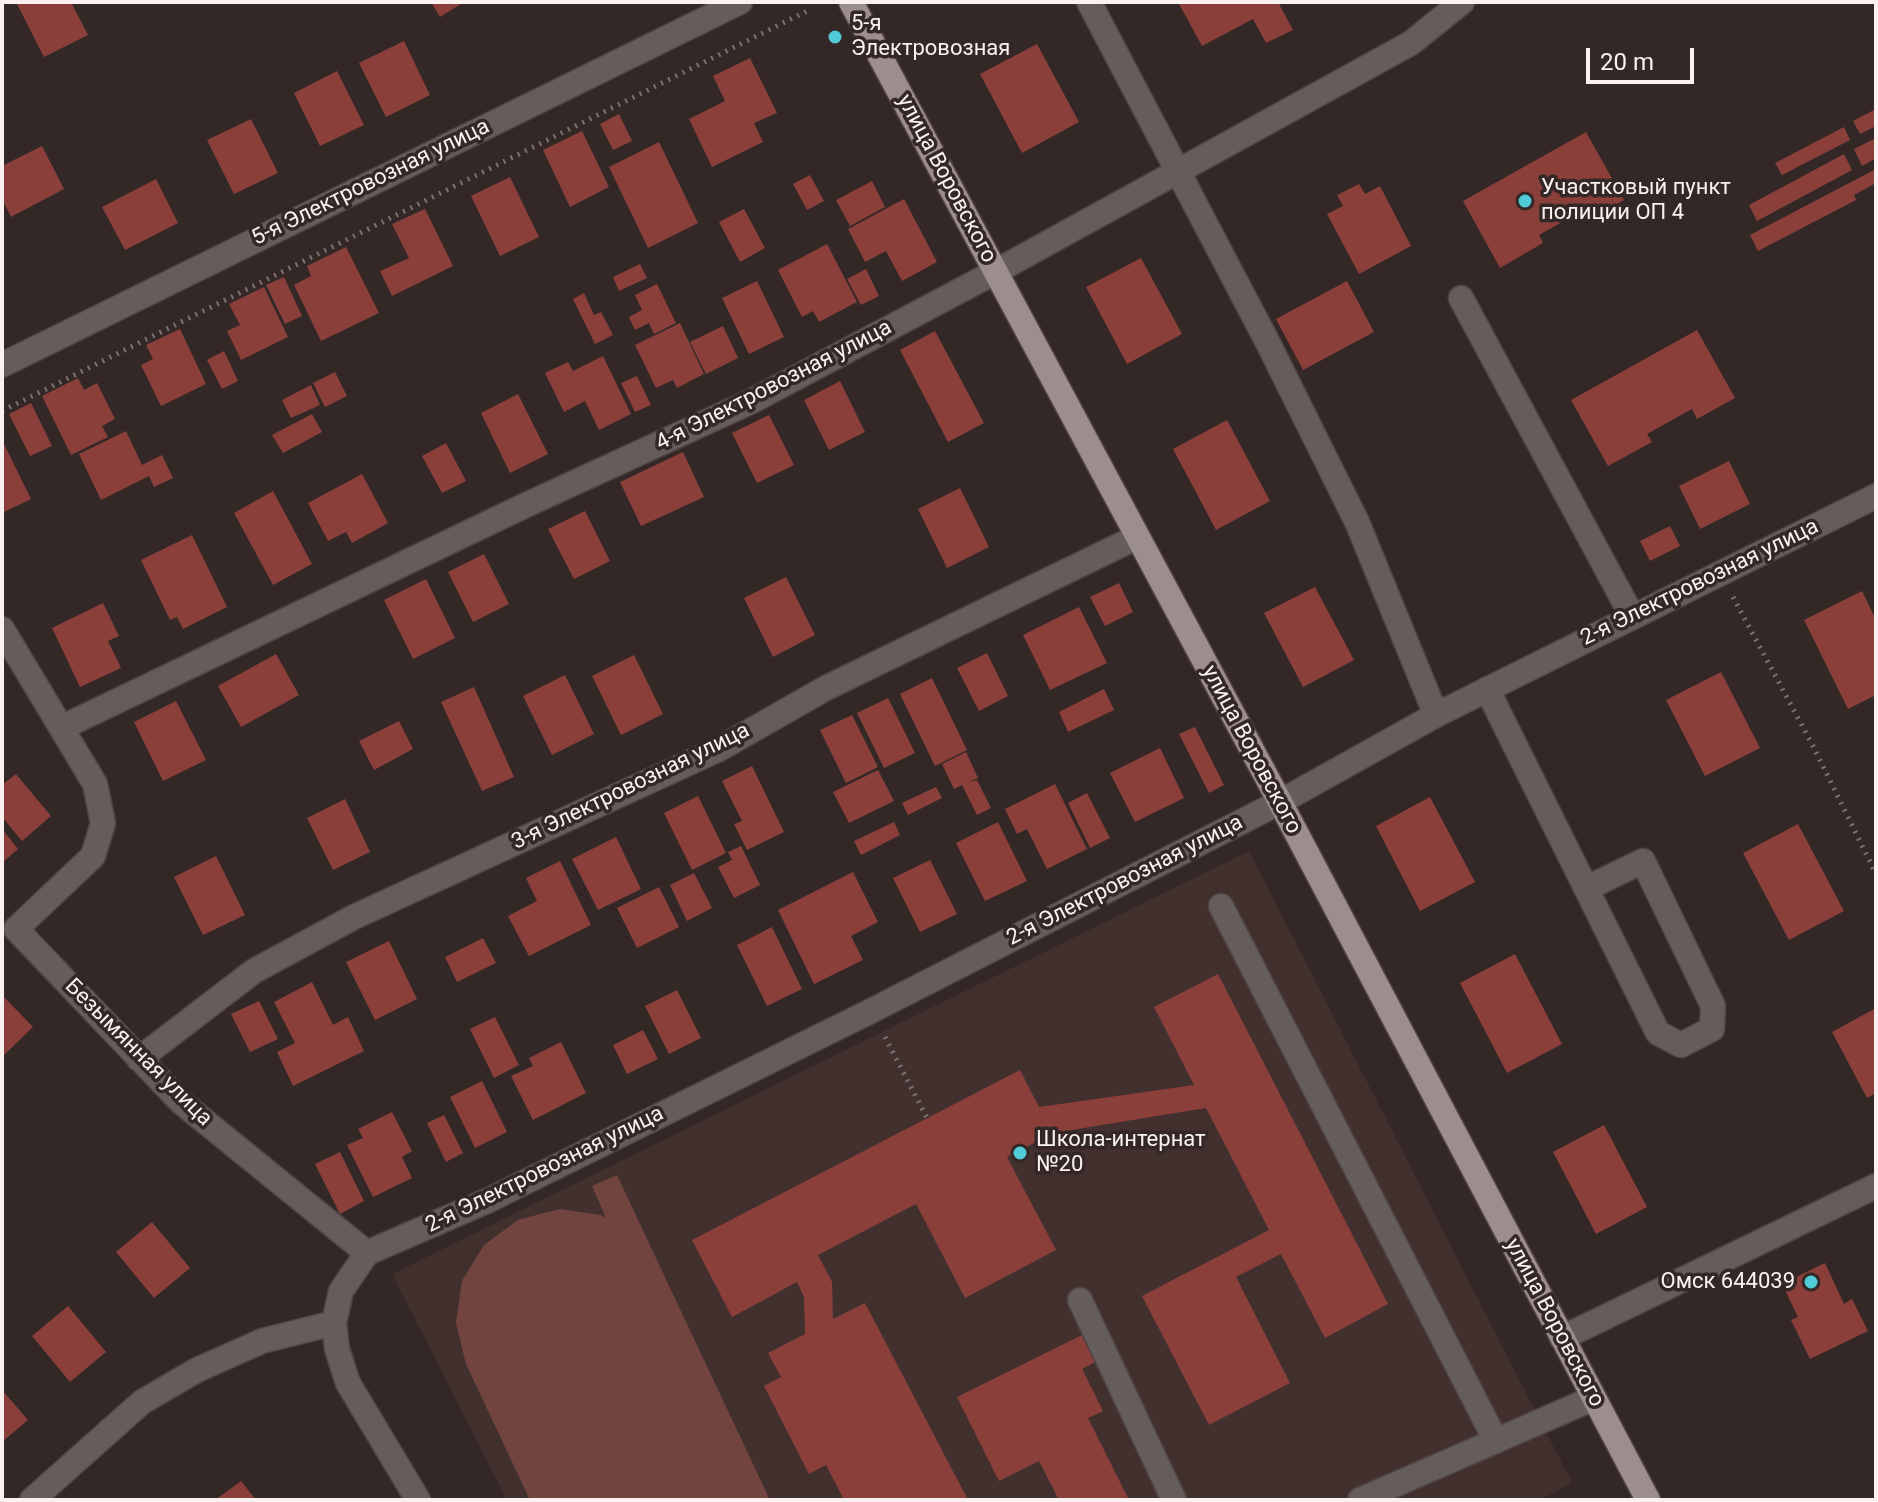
<!DOCTYPE html>
<html>
<head>
<meta charset="utf-8">
<style>
  body { margin:0 }
  #map { position:relative; width:1878px; height:1502px; overflow:hidden; background:#342826; font-family:Roboto,sans-serif }
  canvas { display:block }
  .frame { position:absolute; inset:0; border:4px solid #faf1f0; pointer-events:none }
  .scale { position:absolute; left:1586px; top:48px; width:108px; height:36px; box-sizing:border-box; border:4px solid #faf1f0; border-top:0; padding-left:10px; font-size:24px; line-height:28px; white-space:nowrap; color:#faf1f0; -webkit-text-stroke:6px #342826; paint-order:stroke }
</style>
</head>
<body>
<div id="map">
<canvas width="1878" height="1502"></canvas>
<div class="frame"></div>
<div class="scale">20 m</div>
</div>
<script>
const g = document.querySelector('canvas').getContext('2d');
g.lineJoin = 'round';
function fillPath(path, color) { g.fillStyle = color; g.fill(path, 'evenodd'); }
const poly = rows => new Path2D(rows.map(r => 'M' + r).join(''));
function trace(path, color, width, dash) { g.strokeStyle = color; g.lineWidth = width; g.lineCap = dash ? 'butt' : 'round'; g.setLineDash(dash || []); g.stroke(path); }
function drawText(font, color, halo, rows, align = 'center') {
  g.font = font + ' Roboto,sans-serif'; g.lineWidth = 7; g.setLineDash([]); g.textBaseline = 'middle'; g.strokeStyle = halo; g.fillStyle = color; for (const [text, x, y, turn = 0] of rows) {
    g.save(); g.translate(x, y); g.rotate((+turn || 0) * Math.PI / 180); g.textAlign = isNaN(turn) ? turn : align; if (halo) g.strokeText(text, 0, 0); g.fillText(text, 0, 0); g.restore();
  }
}
fillPath(poly([
  [1249,851,1572,1483,1540,1500,507,1500,392,1274]
]), '#42302e');
fillPath(poly([
  [617,1175,662,1271,770,1500,530,1500,466,1364,456,1323,462,1281,484,1245,518,1220,559,1209,601,1215,606,1218,592,1186]
]), '#714440');
fillPath(poly([
  [20,2,71,2,88,35,44,57,17,4],
  [431,2,464,2,440,17],
  [1178,2,1278,2,1293,30,1266,43,1253,19,1202,46],
  [404,41,430,95,386,117,359,63],
  [1037,44,1079,122,1022,153,980,74],
  [750,58,777,113,754,123,763,142,712,167,689,119,725,101,713,76],
  [337,71,364,125,320,146,294,93],
  [1876,109,1876,126,1860,134,1853,121],
  [619,114,632,141,613,150,600,124],
  [251,119,278,173,234,194,207,140],
  [1844,127,1850,140,1782,175,1775,163],
  [582,131,609,187,570,207,543,150],
  [1586,132,1624,200,1589,220,1583,210,1539,235,1543,243,1500,268,1463,201],
  [1876,138,1876,158,1862,166,1854,149],
  [659,142,698,223,648,248,609,167],
  [42,146,64,189,11,217,2,199,2,166],
  [1844,154,1852,170,1757,221,1749,205],
  [1876,169,1876,183,1854,195,1856,200,1758,251,1750,235],
  [810,175,824,201,807,210,793,184],
  [510,177,539,237,500,256,471,196],
  [156,179,178,223,125,250,102,207],
  [872,181,885,207,850,226,836,200],
  [1359,184,1365,194,1380,186,1411,246,1359,274,1327,214,1343,206,1337,195],
  [904,199,937,262,902,281,886,251,865,262,848,229],
  [425,209,453,266,392,296,380,271,409,258,392,224],
  [744,209,765,248,740,262,719,222],
  [827,244,857,302,819,322,813,311,802,317,778,270],
  [346,247,379,313,321,341,294,285,311,276,307,266],
  [1141,258,1182,334,1127,364,1086,287],
  [640,264,647,278,619,291,613,277],
  [866,269,879,296,861,305,847,279],
  [284,277,302,316,285,324,266,285],
  [757,281,784,337,749,354,722,298],
  [1347,281,1374,332,1303,370,1276,319],
  [657,284,676,323,654,334,649,323,635,330,629,317,642,310,635,295],
  [264,287,288,337,241,360,227,331,240,325,229,304],
  [584,293,594,315,601,312,613,335,595,344,573,299],
  [680,323,704,374,677,388,673,380,656,388,635,345],
  [723,326,738,358,706,374,690,342],
  [180,329,206,384,161,406,141,365,153,359,146,345],
  [1697,330,1735,398,1697,419,1692,409,1647,434,1652,442,1608,466,1571,400],
  [935,331,984,423,948,442,900,350],
  [224,351,238,381,222,389,207,360],
  [603,356,631,414,599,430,585,401,564,412,545,373,568,362,573,371],
  [335,372,347,396,325,407,313,383],
  [637,376,651,405,635,412,621,383],
  [78,378,84,390,97,383,115,419,102,426,108,437,71,455,42,396],
  [840,381,865,432,829,450,804,400],
  [311,385,320,405,291,418,282,400],
  [518,394,548,454,510,473,481,413],
  [31,403,52,446,30,456,9,414],
  [312,414,322,432,283,453,272,435],
  [769,415,794,465,757,483,732,433],
  [1227,420,1270,501,1216,530,1173,449],
  [126,431,142,465,162,455,173,478,154,487,149,476,101,500,79,454],
  [2,440,31,499,2,513],
  [446,443,466,481,442,493,422,456],
  [683,452,704,497,641,526,620,482],
  [1729,461,1750,504,1700,529,1679,486],
  [362,474,388,523,352,543,346,532,328,541,308,503],
  [960,488,989,547,947,568,918,509],
  [273,491,312,564,273,585,234,513],
  [585,511,610,561,574,579,548,529],
  [1670,526,1680,546,1650,561,1640,541],
  [192,535,227,607,183,629,177,617,170,620,141,560],
  [484,554,509,604,473,622,448,572],
  [786,577,815,635,773,657,744,598],
  [426,579,455,638,413,659,384,600],
  [1119,583,1133,612,1105,626,1090,597],
  [1315,587,1354,660,1303,687,1264,613],
  [1862,591,1876,620,1876,695,1848,709,1804,620],
  [103,603,119,636,108,641,121,668,80,687,52,628],
  [1079,607,1107,663,1050,690,1023,635],
  [987,653,1008,696,979,711,957,668],
  [276,654,299,695,241,727,218,686],
  [634,655,663,714,621,735,592,676],
  [1721,672,1760,748,1705,776,1666,700],
  [565,675,594,734,552,755,523,696],
  [932,678,967,750,935,766,900,694],
  [474,687,514,777,482,791,441,702],
  [1104,689,1114,710,1068,732,1059,712],
  [888,698,915,753,884,768,857,713],
  [176,701,206,760,163,781,134,722],
  [852,715,878,767,846,783,820,730],
  [399,721,413,749,374,770,359,741],
  [1195,727,1224,785,1209,793,1179,734],
  [1160,748,1184,798,1135,822,1110,773],
  [966,752,978,778,969,782,977,780,991,808,977,815,962,785,954,789,942,764],
  [752,766,784,832,747,850,734,824,742,821,722,781],
  [878,770,894,801,849,823,833,792],
  [16,774,51,816,22,841,2,817,2,785],
  [1055,784,1087,849,1047,869,1027,829,1017,834,1005,809],
  [936,787,942,798,908,815,902,803],
  [1087,793,1110,838,1090,848,1068,803],
  [698,796,726,853,692,870,664,813],
  [1430,797,1475,882,1420,911,1376,826],
  [345,799,370,852,333,870,307,818],
  [894,822,900,835,861,855,854,841],
  [998,822,1027,881,985,901,956,843],
  [1798,824,1844,911,1789,940,1743,853],
  [2,829,18,849,2,863],
  [616,837,641,889,598,910,572,859],
  [741,846,760,885,734,898,718,867,732,860,728,852],
  [216,856,245,915,203,935,174,877],
  [930,860,957,914,920,932,893,878],
  [560,861,591,925,529,956,508,916,537,901,526,878],
  [853,872,878,922,851,936,863,960,814,984,778,910],
  [694,873,712,908,687,921,670,885],
  [659,887,679,927,637,948,617,908],
  [772,927,802,989,767,1006,737,945],
  [483,938,496,963,457,982,445,957],
  [389,941,417,999,375,1020,346,962],
  [1515,954,1562,1044,1507,1073,1460,983],
  [1218,974,1388,1304,1325,1338,1281,1254,1236,1277,1290,1383,1209,1425,1142,1296,1269,1230,1206,1108,1053,1133,1007,1157,1056,1250,965,1298,916,1204,818,1255,832,1282,833,1319,865,1303,968,1500,844,1500,826,1465,809,1474,764,1386,781,1377,768,1353,805,1334,804,1297,797,1282,732,1317,692,1240,1020,1070,1039,1107,1194,1085,1154,1007],
  [312,982,333,1025,348,1017,364,1051,293,1086,277,1052,295,1043,274,1002],
  [677,990,701,1038,669,1054,645,1006],
  [2,995,33,1027,2,1057],
  [259,1001,278,1039,250,1052,231,1014],
  [1876,1008,1876,1093,1867,1098,1832,1032],
  [495,1017,519,1065,494,1078,470,1029],
  [643,1030,658,1059,627,1074,613,1045],
  [561,1042,586,1093,533,1120,511,1076,533,1066,529,1058],
  [482,1081,507,1132,475,1148,450,1097],
  [392,1112,412,1151,402,1157,412,1178,373,1197,347,1145,363,1138,358,1129],
  [444,1115,463,1153,446,1162,427,1123],
  [1604,1125,1647,1207,1596,1234,1553,1152],
  [340,1152,364,1201,340,1214,315,1164],
  [152,1222,190,1268,154,1298,116,1252],
  [1825,1263,1844,1304,1852,1299,1868,1331,1810,1359,1791,1320,1798,1317,1782,1284],
  [68,1306,106,1352,70,1382,32,1336],
  [1082,1335,1095,1362,1082,1369,1103,1411,1088,1418,1129,1500,1059,1500,1039,1461,999,1481,957,1397],
  [2,1390,28,1420,2,1442],
  [241,1481,256,1500,215,1500]
]), '#8a3f3b');
const minor = poly([
  [1089,2,1268,343,1357,522,1436,715],
  [1461,298,1632,616],
  [2,365,740,2],
  [2,629,95,784,103,823,93,856,16,929,181,1102,367,1253,341,1291,334,1323,337,1349,348,1383,418,1500],
  [1487,689,1658,1033,1681,1045,1712,1029,1713,1006,1643,861,1587,888],
  [63,727,526,505,752,401,995,272,1411,43,1462,2],
  [1221,906,1496,1441],
  [139,1059,254,971,354,917,719,749,826,688,1137,537],
  [367,1253,489,1200,871,1011,1280,802,1436,715,1876,496],
  [1080,1300,1174,1500],
  [1562,1338,1876,1186],
  [32,1500,142,1402,197,1370,262,1341,334,1323],
  [1360,1500,1594,1398]
]);
const major = poly([
  [851,2,1280,802,1648,1500]
]);
trace(minor, '#504442', 27);
trace(major, '#504442', 27);
trace(poly([
  [2,411,809,10],
  [1733,597,1813,746,1876,874],
  [885,1037,927,1118]
]), '#7c7170', 5, [2, 6]);
trace(minor, '#645d5c', 24);
trace(major, '#9b8e8d', 24);
for (const [x, y, r, color] of [
  [835,37,8,"#52cbd8"],
  [1525,201,8,"#52cbd8"],
  [1020,1153,8,"#52cbd8"],
  [1811,1282,8,"#52cbd8"]
]) { const dot = new Path2D(); dot.arc(x, y, r, 0, 2 * Math.PI); g.fillStyle = color; g.fill(dot); trace(dot, '#342826', 3); }
drawText('22px', '#faf1f0', '#342826', [
  ["5-я",851,24],
  ["Электровозная",851,49],
  ["Участковый пункт",1541,188],
  ["полиции ОП 4",1541,213],
  ["Школа-интернат",1036,1140],
  ["№20",1036,1165],
  ["Омск 644039",1795,1282,"right"]
], 'left');
drawText('22px', '#faf1f0', '#342826', [
  ["улица Воровского",946,179,62],
  ["5-я Электровозная улица",371,183,-26],
  ["4-я Электровозная улица",774,386,-27],
  ["2-я Электровозная улица",1700,583,-26],
  ["улица Воровского",1251,750,62],
  ["3-я Электровозная улица",631,787,-26],
  ["2-я Электровозная улица",1125,881,-27],
  ["Безымянная улица",138,1053,45],
  ["2-я Электровозная улица",545,1170,-26],
  ["улица Воровского",1554,1323,62]
]);
</script>
</body>
</html>
